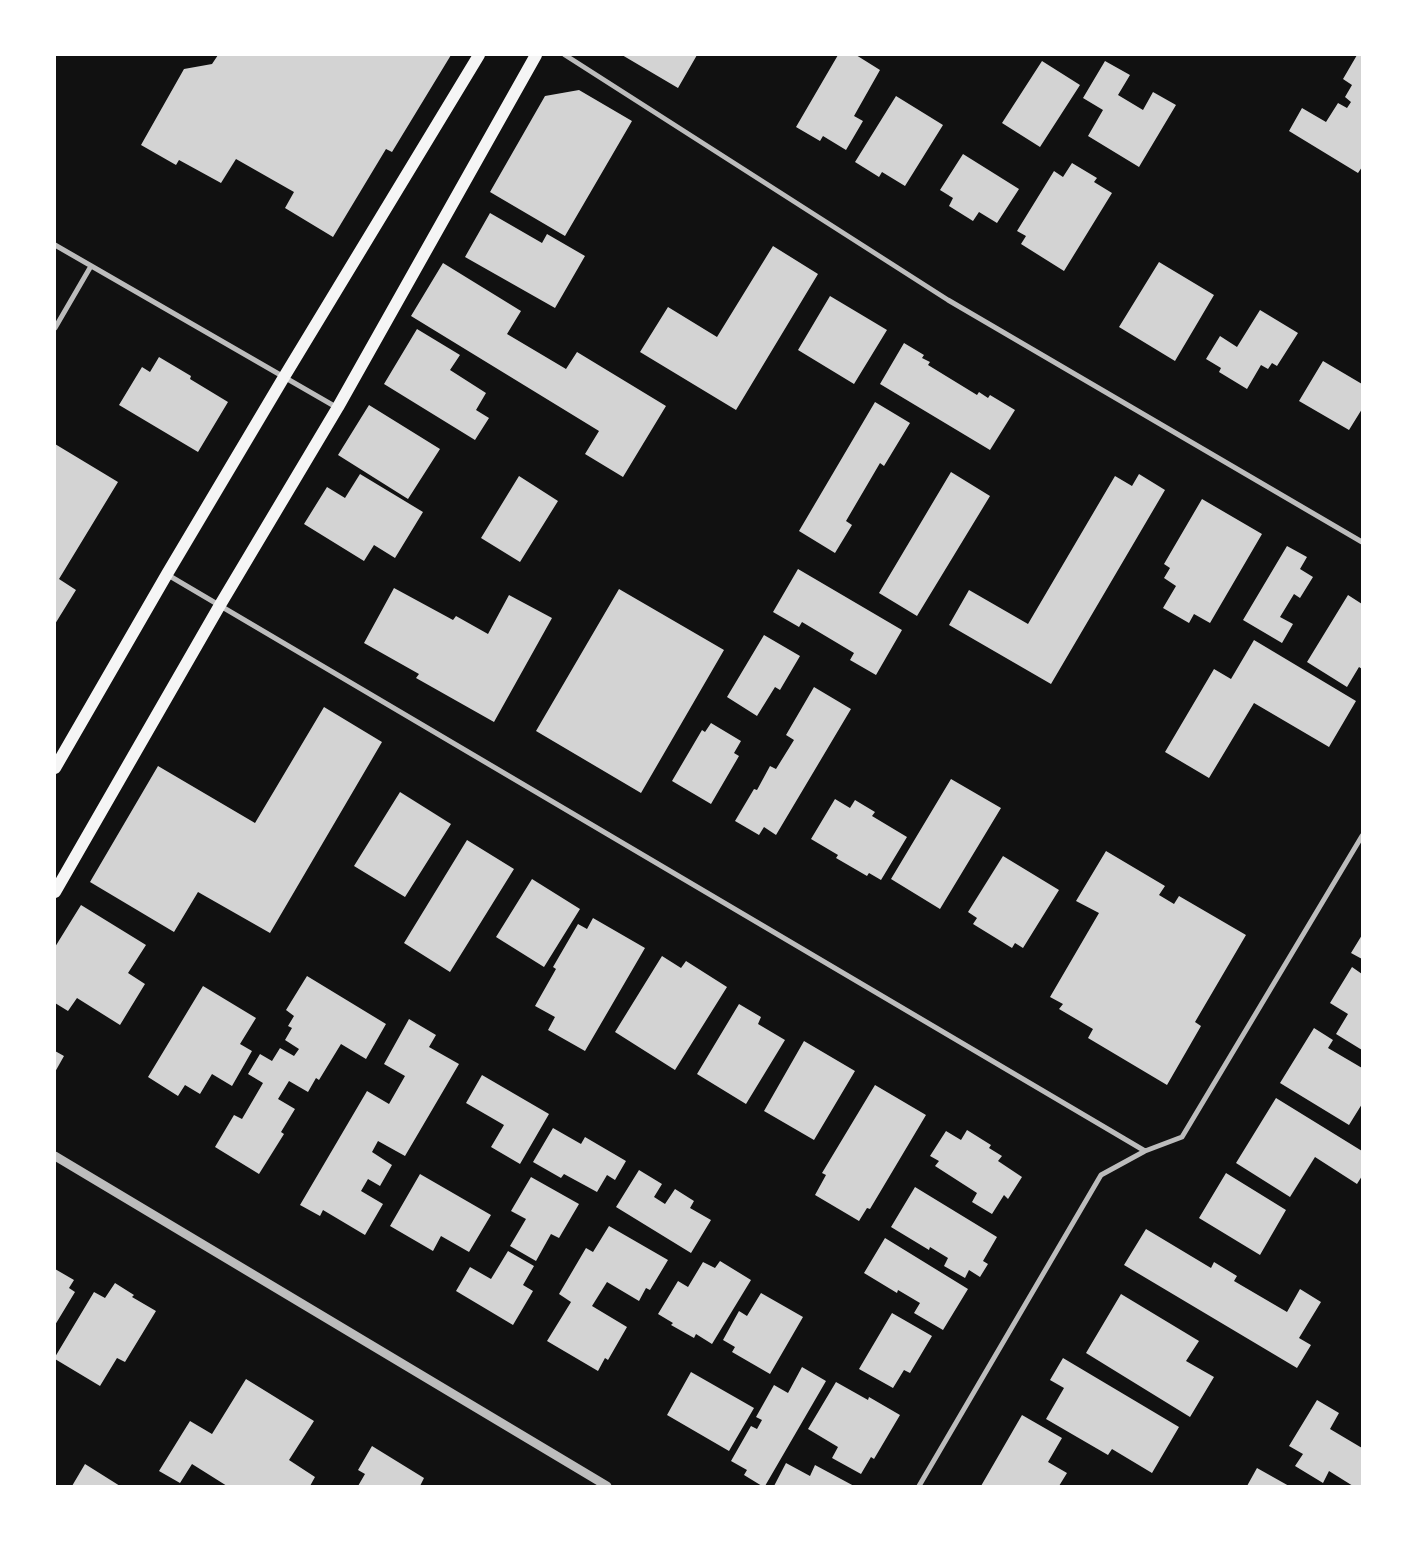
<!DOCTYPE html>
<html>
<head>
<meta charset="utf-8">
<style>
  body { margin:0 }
  #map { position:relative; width:1417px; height:1541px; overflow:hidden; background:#111; font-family:Helvetica,sans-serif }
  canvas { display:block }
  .frame { position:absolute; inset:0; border:56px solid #fff; pointer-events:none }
</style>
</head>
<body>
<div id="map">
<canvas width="1417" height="1541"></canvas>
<div class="frame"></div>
</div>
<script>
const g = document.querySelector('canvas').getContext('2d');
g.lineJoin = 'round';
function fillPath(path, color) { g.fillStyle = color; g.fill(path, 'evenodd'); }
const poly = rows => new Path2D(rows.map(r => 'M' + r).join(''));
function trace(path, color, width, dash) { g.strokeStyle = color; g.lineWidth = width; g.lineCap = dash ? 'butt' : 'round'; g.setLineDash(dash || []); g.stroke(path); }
fillPath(poly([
  [218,55,451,55,392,152,386,149,333,237,285,208,294,192,236,159,221,183,179,160,176,165,141,145,184,69,212,64],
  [622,55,697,55,678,88],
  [838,55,856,55,880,70,854,116,863,121,846,150,823,136,820,141,796,127],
  [1357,55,1362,55,1362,167,1358,173,1289,131,1302,108,1326,122,1338,103,1347,108,1351,102,1345,97,1352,85,1343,79],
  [1042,61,1080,85,1040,147,1002,123],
  [1105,61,1130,75,1118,95,1143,110,1153,92,1176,105,1139,167,1088,136,1103,110,1083,98],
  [579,90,632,121,565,236,490,192,545,96],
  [896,96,943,125,905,186,882,172,879,177,855,162],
  [963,154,1019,189,997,223,979,212,973,221,949,206,953,198,940,190],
  [1072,163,1097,178,1094,182,1112,193,1064,271,1021,244,1026,236,1017,231,1054,171,1063,177],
  [490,213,542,243,547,234,585,256,555,308,465,257],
  [773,246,818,274,736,410,640,352,668,307,717,337],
  [1159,262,1214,295,1175,361,1119,327],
  [443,263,521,311,507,334,566,369,577,352,666,406,623,477,585,454,599,431,411,316],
  [830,296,887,330,854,384,798,350],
  [1260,310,1298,333,1277,366,1272,363,1268,369,1261,365,1247,389,1219,372,1221,368,1206,359,1220,336,1237,347],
  [417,329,460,355,450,370,486,393,476,410,489,418,475,440,384,384],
  [904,343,924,355,922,358,930,362,928,365,977,395,979,392,988,398,990,395,1015,410,990,450,880,384],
  [159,357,191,376,190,379,228,402,198,452,119,405,142,367,150,372],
  [1323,361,1362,384,1362,409,1349,430,1299,401],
  [875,402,910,423,884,466,880,463,846,521,852,525,835,553,799,531],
  [369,405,440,449,408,499,338,455],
  [55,444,118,482,59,579,76,590,55,624],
  [951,472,990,496,917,616,879,593],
  [360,474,423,512,395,558,374,545,364,561,304,524,327,487,345,498],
  [1139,474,1165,490,1051,684,949,625,969,590,1028,624,1115,476,1132,486],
  [519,476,558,501,520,562,481,538],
  [1202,499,1262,534,1210,623,1194,614,1189,623,1163,608,1176,586,1164,578,1170,568,1164,564],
  [1287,546,1307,557,1300,569,1313,577,1300,598,1294,594,1280,617,1293,624,1282,643,1243,620],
  [798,569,902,630,876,675,850,660,854,653,802,622,799,627,773,612],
  [394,588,453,620,456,616,488,634,509,595,552,618,494,722,416,678,419,674,364,643],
  [619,589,724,650,641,793,536,731],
  [1348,595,1362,604,1362,669,1359,667,1347,687,1307,662],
  [764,635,800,656,780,690,775,687,757,716,727,697],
  [1254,640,1356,701,1329,747,1254,703,1209,778,1165,752,1214,669,1231,679],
  [814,687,851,709,776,835,764,827,759,835,735,821,754,789,757,790,770,766,776,769,794,740,786,735],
  [324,707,382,742,270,933,198,892,174,932,90,882,158,766,255,823],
  [711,723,741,741,734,753,739,756,711,804,672,781,702,730,705,732],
  [951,779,1001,808,940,909,891,879],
  [400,792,451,824,405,897,354,866],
  [835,799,850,808,855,800,875,812,872,816,907,837,881,880,869,873,867,876,836,858,838,855,811,839],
  [467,840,514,869,450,972,404,943],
  [1106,851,1165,886,1159,895,1174,904,1179,896,1246,935,1195,1022,1201,1026,1167,1085,1088,1038,1093,1029,1059,1009,1063,1004,1050,997,1099,913,1076,901],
  [1003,856,1059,890,1023,948,1015,943,1012,948,973,924,977,918,968,912],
  [532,879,580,909,544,967,496,937],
  [81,905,146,945,128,973,145,984,120,1025,77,998,68,1011,55,1003,55,947],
  [593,918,645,948,585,1051,548,1030,555,1017,535,1006,556,969,553,967,578,924,587,929],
  [1362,935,1362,959,1351,953],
  [662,956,681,968,686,961,727,987,675,1070,615,1032],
  [1352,967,1362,974,1362,1050,1336,1034,1348,1014,1330,1003],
  [307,976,386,1024,366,1059,341,1044,319,1080,316,1078,308,1092,289,1081,278,1099,295,1109,281,1132,284,1134,259,1174,215,1147,234,1115,242,1119,263,1083,248,1074,260,1054,272,1061,280,1048,294,1056,299,1049,285,1040,292,1028,288,1026,294,1016,286,1010],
  [203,986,256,1018,240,1044,252,1051,232,1086,212,1074,200,1094,185,1085,178,1096,148,1077],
  [739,1004,761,1017,758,1024,785,1040,746,1104,697,1074],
  [409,1019,436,1035,429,1047,459,1064,405,1156,378,1141,372,1152,392,1165,380,1186,368,1179,361,1191,383,1204,365,1235,323,1210,320,1216,300,1205,367,1091,389,1104,405,1076,384,1064],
  [1314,1028,1333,1040,1328,1048,1362,1068,1362,1104,1349,1125,1280,1083],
  [804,1041,855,1071,814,1140,764,1111],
  [55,1051,64,1056,55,1072],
  [482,1075,549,1114,520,1164,491,1147,504,1125,466,1103],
  [875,1085,926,1115,870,1209,867,1208,859,1221,815,1195,826,1175,822,1173],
  [1276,1098,1362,1151,1362,1176,1357,1184,1315,1157,1290,1197,1236,1163],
  [553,1128,581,1144,585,1137,626,1161,615,1180,607,1175,597,1192,564,1174,561,1178,533,1162],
  [967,1130,991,1145,989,1148,1002,1156,998,1161,1022,1177,1008,1199,1004,1195,992,1214,972,1202,977,1193,935,1166,939,1161,930,1156,946,1131,961,1140],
  [639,1170,662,1184,654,1197,665,1204,675,1189,694,1201,690,1208,711,1220,691,1253,616,1207],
  [1226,1173,1286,1210,1260,1255,1199,1218],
  [420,1174,491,1215,469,1252,441,1236,433,1251,390,1226],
  [531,1177,579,1204,559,1238,551,1234,536,1261,510,1246,526,1219,511,1211],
  [915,1187,997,1237,983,1261,988,1264,980,1277,969,1270,965,1278,944,1266,948,1258,930,1247,929,1250,891,1227],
  [609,1226,668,1260,650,1290,646,1288,639,1301,607,1282,592,1306,627,1327,608,1360,605,1358,598,1371,547,1341,571,1302,559,1294,586,1248,593,1252],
  [1146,1229,1211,1268,1214,1262,1237,1276,1234,1281,1287,1312,1300,1289,1321,1302,1299,1338,1311,1345,1297,1368,1124,1265],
  [885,1238,968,1289,943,1330,914,1313,920,1303,898,1290,897,1293,864,1273],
  [508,1251,534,1266,523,1285,533,1291,513,1325,456,1291,470,1267,491,1279],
  [720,1261,751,1280,712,1344,696,1334,694,1338,671,1325,673,1323,658,1314,678,1281,688,1287,703,1262,715,1268],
  [55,1269,74,1280,69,1288,75,1292,55,1325],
  [115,1283,134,1295,132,1297,156,1311,125,1362,117,1358,100,1386,55,1359,55,1357,94,1292,105,1298],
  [761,1293,803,1317,770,1374,732,1352,735,1347,723,1340,739,1311,747,1316],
  [1121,1294,1199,1341,1186,1361,1214,1377,1190,1417,1086,1353],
  [892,1313,932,1336,910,1373,904,1370,893,1388,859,1369],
  [1063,1358,1179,1427,1152,1473,1112,1449,1108,1455,1046,1419,1064,1388,1050,1380],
  [802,1367,826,1381,765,1486,762,1486,744,1475,747,1470,731,1461,751,1426,757,1429,762,1420,756,1417,774,1385,788,1393],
  [691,1372,754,1408,729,1451,667,1415],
  [246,1379,314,1421,289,1460,315,1477,310,1486,227,1486,192,1464,180,1483,159,1471,190,1421,212,1434],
  [836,1382,868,1400,869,1397,900,1415,874,1459,871,1457,861,1474,832,1458,838,1447,808,1429],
  [1317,1400,1339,1413,1330,1429,1362,1448,1362,1486,1353,1486,1329,1471,1323,1483,1295,1466,1303,1454,1289,1446],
  [1022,1415,1062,1438,1048,1462,1067,1473,1059,1486,981,1486],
  [372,1446,424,1478,420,1486,358,1486,365,1474,358,1470],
  [786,1463,810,1476,815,1465,854,1486,774,1486],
  [85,1464,120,1486,72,1486],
  [1257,1468,1289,1486,1247,1486]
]), '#d3d3d3');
trace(poly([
  [565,55,948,300,1362,542],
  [55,245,336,407],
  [55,328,91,266],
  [168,575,1145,1151],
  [919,1486,1101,1175,1145,1151,1182,1137,1362,836]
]), '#bcbcbc', 5);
trace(poly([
  [55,1156,607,1486]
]), '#bcbcbc', 9);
trace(poly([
  [55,768,167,574,284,377,479,55],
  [55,892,220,605,338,407,536,55]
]), '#f5f5f5', 12);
</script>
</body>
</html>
